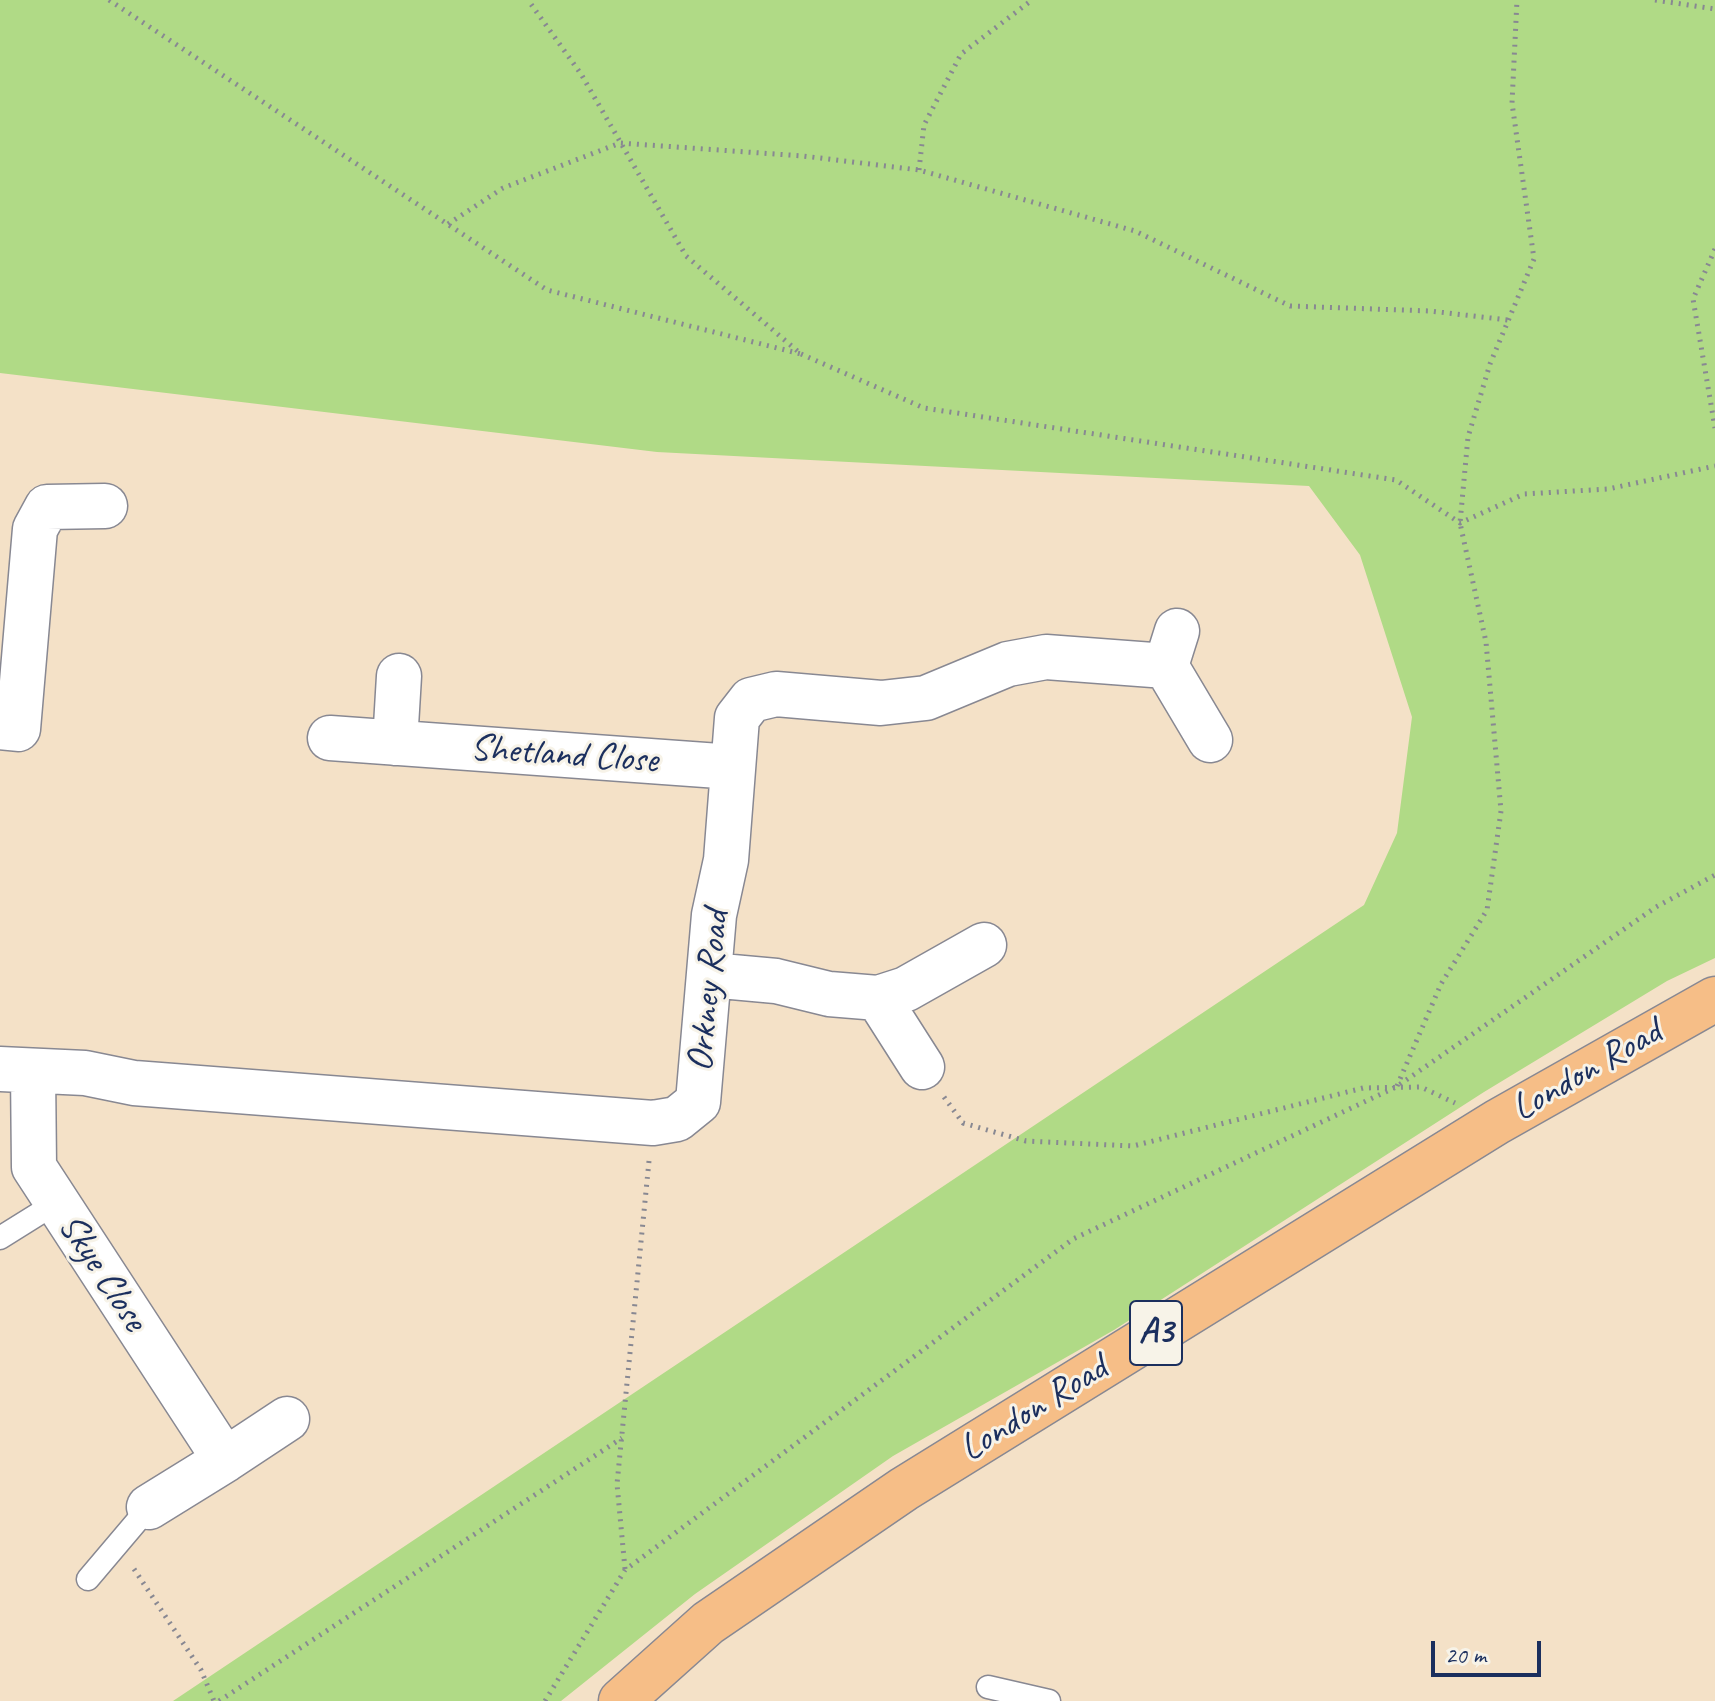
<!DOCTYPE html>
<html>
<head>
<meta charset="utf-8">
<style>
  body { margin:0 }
  #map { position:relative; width:1715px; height:1701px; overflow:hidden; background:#f4e1c7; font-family:Caveat,sans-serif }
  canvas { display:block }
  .scale { position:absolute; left:1431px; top:1641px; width:110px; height:36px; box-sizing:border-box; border:4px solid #1b2f5e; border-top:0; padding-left:10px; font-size:24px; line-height:28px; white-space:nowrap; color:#1b2f5e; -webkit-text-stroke:6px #f7f3e8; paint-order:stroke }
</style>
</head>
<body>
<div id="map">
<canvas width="1715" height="1701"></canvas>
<div class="scale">20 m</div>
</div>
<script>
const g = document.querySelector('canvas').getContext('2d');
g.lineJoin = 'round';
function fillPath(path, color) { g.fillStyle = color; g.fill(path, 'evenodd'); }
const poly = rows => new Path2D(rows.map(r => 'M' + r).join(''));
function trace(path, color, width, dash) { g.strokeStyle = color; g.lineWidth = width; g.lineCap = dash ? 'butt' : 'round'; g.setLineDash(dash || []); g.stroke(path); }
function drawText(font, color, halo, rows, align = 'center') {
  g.font = font + ' Caveat,sans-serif'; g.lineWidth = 6; g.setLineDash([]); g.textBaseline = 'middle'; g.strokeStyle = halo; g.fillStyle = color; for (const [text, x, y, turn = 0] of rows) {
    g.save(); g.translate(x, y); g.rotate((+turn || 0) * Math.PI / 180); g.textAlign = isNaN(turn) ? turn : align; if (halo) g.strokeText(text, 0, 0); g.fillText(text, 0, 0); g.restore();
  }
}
fillPath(poly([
  [0,0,1715,0,1715,958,1667,981,1484,1092,1114,1330,893,1456,695,1594,561,1701,173,1701,1364,905,1397,833,1412,717,1360,555,1309,486,657,452,0,373]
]), '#b0da86');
const lane = poly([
  [0,1238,56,1203],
  [88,1579,149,1507],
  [988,1687,1049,1701]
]);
const street = poly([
  [1166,666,1177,631],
  [0,727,18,729,35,529,47,507,105,506],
  [330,738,733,767],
  [395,743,399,676],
  [710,975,776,981,829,994,878,998,906,989,984,945],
  [878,998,922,1067],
  [0,1069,85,1073,134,1083,653,1123,677,1119,698,1102,714,915,726,860,737,718,751,700,776,694,881,703,926,698,1008,664,1046,657,1166,666,1210,740],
  [33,1071,34,1167,225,1460,149,1507],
  [225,1460,287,1419]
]);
const primary = poly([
  [621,1701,708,1623,904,1489,1497,1122,1715,999]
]);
trace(lane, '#888892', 25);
trace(street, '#888892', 47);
trace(primary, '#888892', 47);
trace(poly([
  [109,0,547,290,801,354,686,256,581,74,528,0],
  [1655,0,1715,9],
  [919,170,924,125,961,54,1032,0],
  [448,224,503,188,620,143,803,156,919,170,1135,231,1290,306,1430,311,1508,320],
  [1715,249,1693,299,1715,428],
  [801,354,924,408,1396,480,1460,523,1524,494,1608,489,1715,466],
  [1397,1086,1441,984,1487,910,1501,811,1486,642,1460,523,1468,437,1490,364,1534,259,1512,103,1517,0],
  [944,1097,963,1123,1026,1141,1133,1146,1363,1088,1421,1087,1455,1103],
  [134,1569,201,1670,214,1701],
  [625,1569,617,1484,649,1161],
  [219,1701,622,1438],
  [545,1701,625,1570,1073,1239,1396,1087,1656,907,1715,875]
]), '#888892', 5, [2, 6]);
trace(lane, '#fff', 22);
trace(street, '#fff', 44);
trace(primary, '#f6be87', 44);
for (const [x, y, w] of [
  [1156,1333,52]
]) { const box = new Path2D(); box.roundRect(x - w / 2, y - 32, w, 64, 6); g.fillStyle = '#f7f3e8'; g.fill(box); trace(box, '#1b2f5e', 2); }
drawText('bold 36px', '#1b2f5e', null, [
  ["A3",1156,1333]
]);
drawText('38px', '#1b2f5e', '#f7f3e8', [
  ["Shetland Close",564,755,4],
  ["Orkney Road",709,991,-84],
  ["London Road",1587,1071,-30],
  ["Skye Close",102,1273,57],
  ["London Road",1034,1409,-32]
]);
</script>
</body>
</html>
